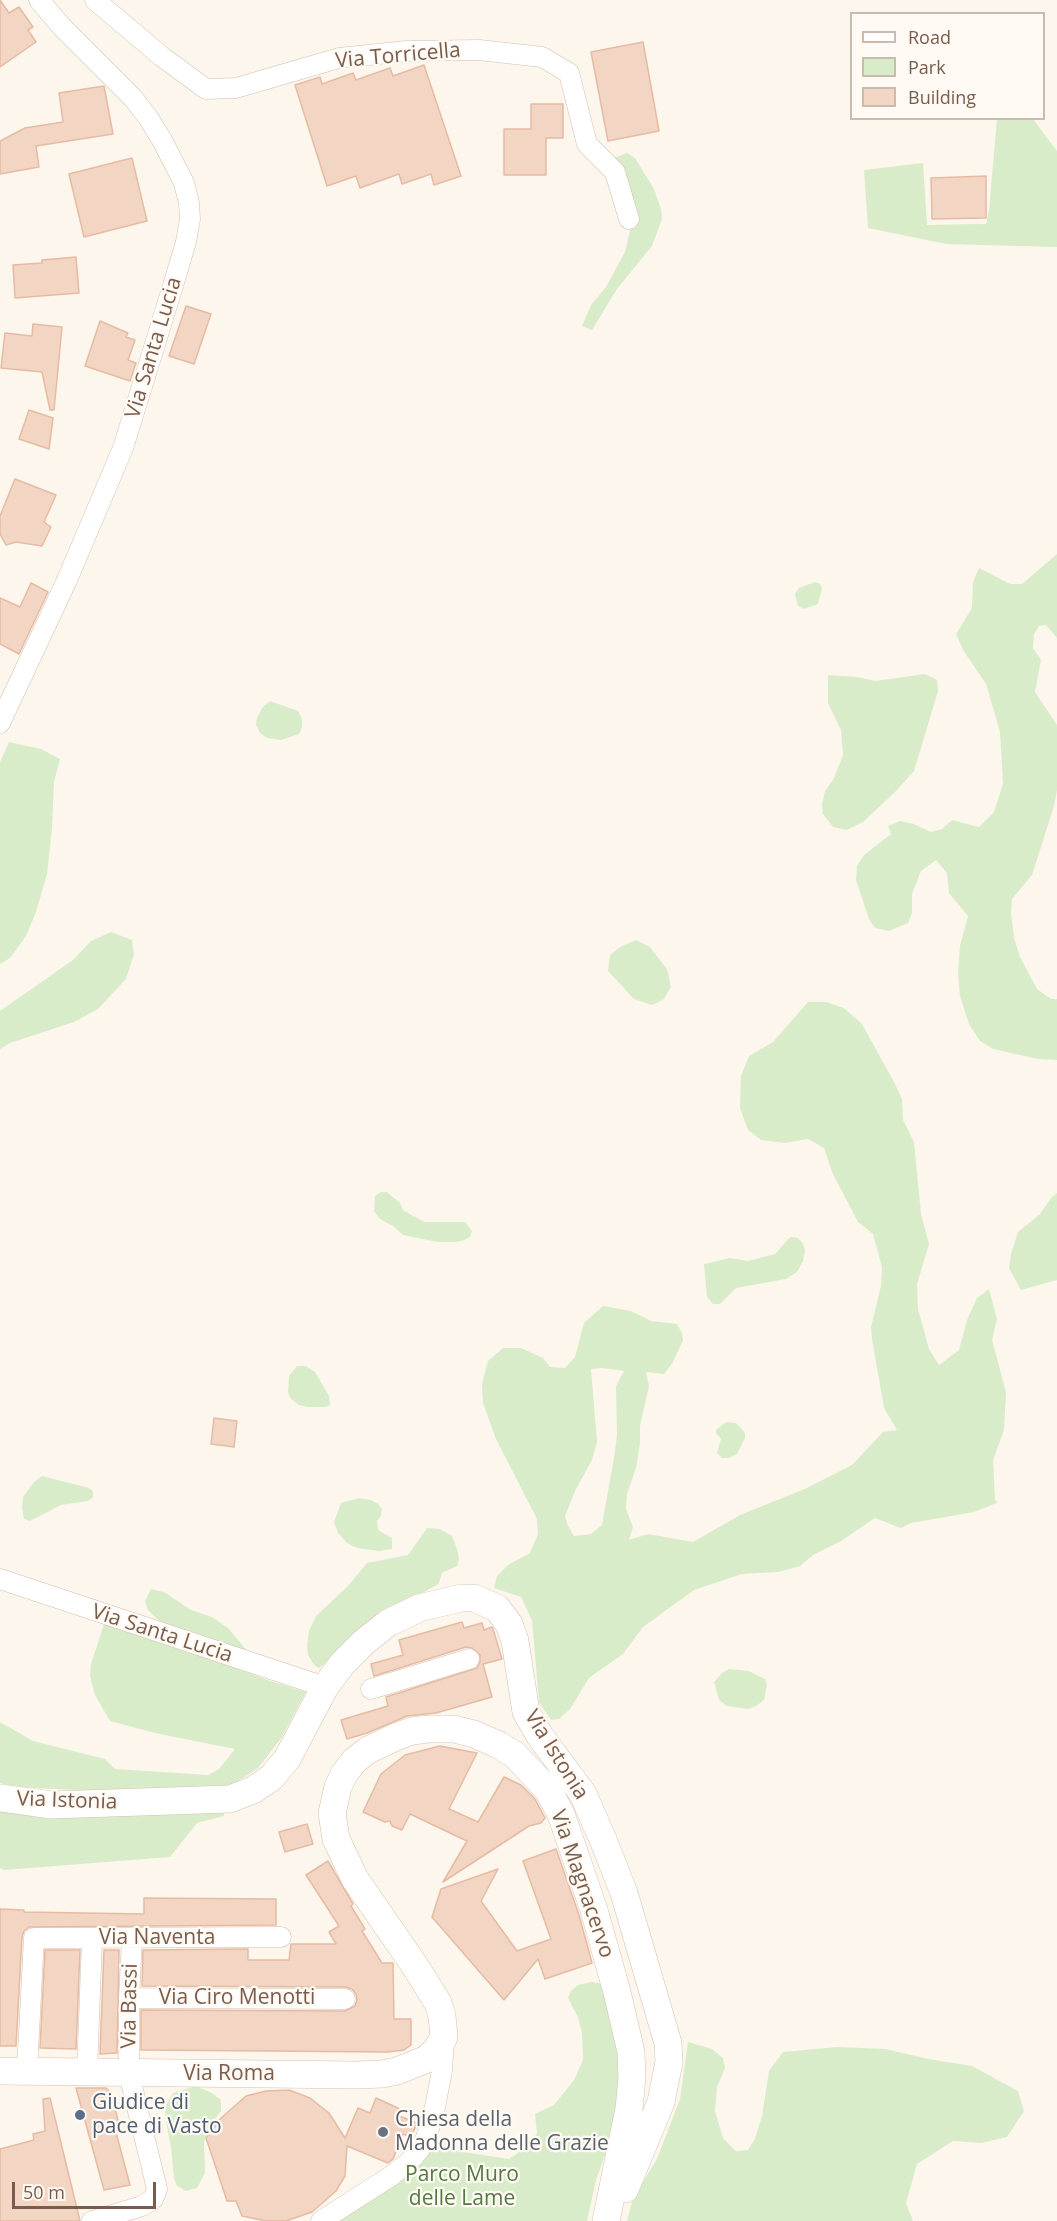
<!DOCTYPE html>
<html>
<head>
<meta charset="utf-8">
<style>
  body { margin:0 }
  #map { position:relative; width:1057px; height:2221px; overflow:hidden; background:#fdf6ec; font-family:"Open Sans",sans-serif }
  canvas { display:block }
  .legend { position:absolute; left:850px; top:12px; width:195px; height:108px; box-sizing:border-box; background:#fffaf3; border:2px solid #cabbb1; margin:0; padding:8px 10px; list-style:none; font-size:18px; color:#7a5c4d }
  .legend li { display:flex; align-items:center; gap:12px; height:30px }
  .legend b { width:30px; border:2px solid #cabbb1 }
  .scale { position:absolute; left:12px; top:2182px; width:144px; height:27px; box-sizing:border-box; border:3px solid #7a5c4d; border-top:0; padding-left:8px; font-size:18px; line-height:21px; white-space:nowrap; color:#7a5c4d; -webkit-text-stroke:4px #fffaf3; paint-order:stroke }
</style>
</head>
<body>
<div id="map">
<canvas width="1057" height="2221"></canvas>
<ul class="legend">
<li><b style="height:8px;background:#fff"></b>Road</li>
<li><b style="height:16px;background:#d8ecc9"></b>Park</li>
<li><b style="height:16px;background:#f3d5c3"></b>Building</li>
</ul>
<div class="scale">50 m</div>
</div>
<script>
const g = document.querySelector('canvas').getContext('2d');
g.lineJoin = 'round';
function fillPath(path, color) { g.fillStyle = color; g.fill(path, 'evenodd'); }
const poly = rows => new Path2D(rows.map(r => 'M' + r).join(''));
function trace(path, color, width, dash) { g.strokeStyle = color; g.lineWidth = width; g.lineCap = dash ? 'butt' : 'round'; g.setLineDash(dash || []); g.stroke(path); }
function drawText(font, color, halo, rows, align = 'center') {
  g.font = font + ' "Open Sans",sans-serif'; g.lineWidth = 4.5; g.setLineDash([]); g.textBaseline = 'middle'; g.strokeStyle = halo; g.fillStyle = color; for (const [text, x, y, turn = 0] of rows) {
    g.save(); g.translate(x, y); g.rotate((+turn || 0) * Math.PI / 180); g.textAlign = isNaN(turn) ? turn : align; if (halo) g.strokeText(text, 0, 0); g.fillText(text, 0, 0); g.restore();
  }
}
fillPath(poly([
  [997,119,1033,119,1057,151,1057,247,946,244,868,228,864,170,923,163,927,225,986,224,989,210],
  [627,153,635,158,654,189,661,209,662,219,652,246,617,289,592,330,582,326,591,305,606,287,625,252,631,226,614,158],
  [1057,554,1057,638,1046,625,1039,626,1034,634,1033,648,1041,660,1035,692,1057,725,1057,790,1054,806,1032,875,1012,899,1011,913,1014,938,1020,957,1037,989,1051,999,1057,999,1057,1060,1038,1059,993,1049,980,1041,969,1024,960,996,958,973,960,946,968,916,949,893,947,873,936,860,921,871,912,894,912,913,908,923,889,931,875,928,869,919,856,880,857,866,864,855,891,834,888,826,900,821,914,824,931,832,942,829,952,820,979,827,994,812,1003,784,1000,732,986,684,963,650,956,634,972,608,973,582,979,568,1010,584,1022,584],
  [815,582,820,584,822,588,818,604,804,609,798,606,795,594,799,588],
  [925,674,937,680,938,691,914,771,895,792,863,822,847,830,833,827,823,814,822,804,825,791,834,778,843,755,841,730,828,703,828,675,857,677,875,681],
  [270,701,298,711,302,719,302,727,299,734,281,740,267,738,260,733,256,725,257,718,262,708],
  [9,742,41,749,60,759,54,782,52,828,47,874,36,912,26,936,10,958,0,964,0,762],
  [111,932,132,940,134,954,126,979,98,1009,74,1022,10,1043,0,1049,0,1011,73,960,91,941],
  [636,940,650,947,667,969,671,987,664,999,652,1005,634,999,608,971,610,955,620,947],
  [808,1002,826,1002,844,1008,862,1024,894,1082,902,1099,903,1120,914,1142,921,1214,929,1244,917,1284,918,1309,929,1349,939,1365,959,1350,967,1320,977,1298,989,1289,997,1319,992,1340,1006,1392,1004,1430,993,1460,995,1499,997,1503,974,1512,911,1523,901,1528,875,1518,841,1541,813,1555,800,1566,778,1572,742,1574,694,1590,643,1627,623,1654,589,1678,570,1709,559,1719,551,1720,539,1702,532,1620,521,1597,494,1588,497,1576,508,1565,530,1553,538,1534,537,1519,496,1439,483,1403,482,1384,488,1361,503,1348,521,1348,543,1358,550,1367,565,1368,575,1357,584,1323,603,1306,631,1311,651,1321,677,1324,682,1333,683,1340,673,1362,664,1374,646,1372,649,1386,640,1426,640,1443,636,1468,627,1494,626,1509,633,1527,629,1540,648,1534,693,1542,740,1515,807,1488,852,1465,883,1432,897,1430,884,1408,872,1339,871,1327,881,1286,882,1267,873,1234,858,1222,833,1174,824,1148,808,1139,785,1143,761,1140,748,1130,740,1108,741,1076,749,1056,773,1042],
  [602,1368,624,1371,616,1386,617,1436,614,1458,602,1525,591,1534,574,1536,568,1526,565,1516,576,1489,592,1460,597,1442,591,1369],
  [381,1192,387,1192,400,1203,403,1210,424,1222,465,1222,472,1231,470,1237,465,1240,456,1242,437,1242,403,1235,393,1226,380,1219,374,1211,375,1196],
  [1057,1193,1057,1280,1021,1290,1009,1268,1011,1254,1018,1232,1040,1214,1052,1197],
  [790,1237,798,1238,803,1244,805,1251,803,1261,797,1272,786,1279,736,1288,720,1304,713,1304,707,1297,704,1264,730,1258,748,1261,775,1254],
  [297,1366,306,1366,315,1372,329,1396,330,1405,326,1407,307,1407,299,1405,291,1399,288,1393,289,1376],
  [726,1422,736,1423,739,1426,745,1433,745,1438,737,1454,729,1458,722,1458,717,1453,721,1439,716,1433,716,1430],
  [42,1476,89,1488,93,1491,93,1497,88,1501,61,1505,30,1521,24,1519,22,1508,23,1497,34,1482],
  [359,1498,371,1500,378,1504,382,1509,381,1516,377,1521,378,1530,392,1538,392,1549,379,1551,357,1548,347,1543,338,1533,334,1522,341,1503],
  [427,1528,440,1529,452,1536,457,1549,459,1559,457,1566,442,1573,439,1583,435,1586,395,1608,319,1668,314,1665,308,1655,307,1645,309,1631,316,1616,348,1586,367,1563,408,1555],
  [151,1589,164,1592,191,1610,212,1617,228,1628,249,1653,162,1624,148,1610,145,1601],
  [105,1621,188,1649,270,1681,306,1692,282,1737,258,1768,234,1784,211,1787,98,1791,11,1787,0,1783,0,1722,33,1741,105,1759,115,1769,208,1775,219,1769,235,1749,155,1733,110,1721,95,1695,90,1676,91,1664],
  [729,1669,749,1671,765,1679,767,1685,764,1700,756,1706,748,1709,727,1706,719,1700,714,1682,722,1673],
  [223,1809,224,1816,197,1823,170,1857,4,1870,0,1868,0,1812],
  [592,1982,603,1984,625,2065,615,2127,596,2180,587,2221,336,2221,432,2144,450,2150,509,2159,529,2145,537,2133,535,2114,554,2105,574,2080,583,2060,582,2033,578,2017,568,1998,571,1991,578,1985],
  [688,2042,712,2049,723,2058,725,2068,717,2087,715,2111,723,2138,736,2151,748,2150,755,2139,762,2116,769,2071,783,2052,837,2047,886,2049,928,2059,972,2066,1018,2091,1024,2111,1007,2137,982,2143,953,2141,917,2164,906,2203,913,2221,627,2221,633,2198,657,2159,680,2099],
  [196,2086,212,2093,221,2100,221,2111,210,2126,204,2142,205,2173,197,2188,186,2191,177,2186,174,2179,171,2147,165,2116,166,2105,173,2093]
]), '#d8ecc9');
const building = poly([
  [0,0,9,13,19,7,33,27,28,30,36,42,0,67,0,0],
  [643,42,659,131,608,141,591,52,643,42],
  [424,65,461,176,434,185,431,174,402,184,399,174,360,188,356,176,327,186,295,85,320,77,322,84,353,73,356,80,390,68,393,76,424,65],
  [104,86,113,134,36,146,39,167,0,174,0,141,25,128,63,122,59,93,104,86],
  [531,104,563,104,563,138,546,138,546,175,504,175,504,129,531,129,531,104],
  [132,158,147,221,84,237,69,174,132,158],
  [986,176,986,218,932,219,931,178,986,176],
  [76,257,79,293,15,298,13,265,42,263,42,260,76,257],
  [186,306,211,314,194,364,169,356,186,306],
  [100,321,128,333,126,337,135,340,128,360,136,363,130,381,85,366,100,321],
  [33,324,62,327,54,410,50,410,42,372,1,368,5,333,32,336,33,324],
  [29,410,53,418,49,449,19,439,29,410],
  [15,479,56,495,44,522,51,527,42,546,16,542,6,545,0,534,0,516,15,479],
  [31,583,48,592,19,654,0,644,0,598,20,607,31,583],
  [214,1418,237,1421,234,1447,211,1444,214,1418],
  [462,1622,464,1628,482,1623,484,1630,492,1627,493,1629,502,1659,483,1664,492,1697,436,1713,407,1716,367,1733,347,1739,341,1720,388,1706,386,1697,477,1668,480,1662,480,1655,472,1648,466,1647,374,1676,371,1664,403,1655,399,1640,462,1622],
  [440,1746,477,1753,449,1809,478,1822,504,1777,521,1785,535,1799,545,1818,541,1823,529,1826,443,1882,467,1841,410,1814,402,1830,392,1826,390,1821,385,1822,363,1812,381,1774,405,1755,440,1746],
  [307,1824,313,1844,285,1852,279,1832,307,1824],
  [556,1849,579,1915,592,1963,545,1979,538,1959,504,2000,432,1917,441,1889,498,1869,481,1901,517,1951,551,1939,523,1861,556,1849],
  [328,1861,353,1904,351,1906,365,1929,362,1931,382,1963,393,1963,394,2019,411,2019,411,2045,404,2050,388,2052,141,2050,141,2010,345,2011,355,2006,357,2000,356,1994,352,1989,345,1987,142,1986,143,1950,248,1949,248,1960,289,1960,291,1944,336,1944,329,1932,339,1926,306,1875,328,1861],
  [144,1898,276,1899,276,1925,29,1927,24,1931,22,1937,16,2046,0,2046,0,1909,24,1910,24,1912,144,1914,144,1898],
  [45,1950,80,1950,76,2049,40,2048,45,1950],
  [104,1950,119,1950,117,2053,100,2054,104,1950],
  [76,2088,106,2088,110,2092,110,2106,114,2105,119,2124,114,2125,130,2185,104,2190,76,2088],
  [289,2090,310,2098,329,2113,345,2138,358,2108,370,2113,376,2098,400,2109,397,2115,417,2123,411,2137,403,2134,393,2159,388,2163,347,2146,345,2176,336,2191,312,2212,286,2221,266,2221,242,2216,236,2201,227,2201,206,2138,220,2119,246,2096,266,2091,289,2090],
  [50,2098,80,2221,0,2221,0,2149,34,2140,33,2134,45,2131,43,2099,50,2098]
]);
fillPath(building, '#f3d5c3');
trace(building, '#e6bba3', 1.5);
const street = poly([
  [95,0,161,56,206,89,236,88,339,58,407,51,479,50,542,57,569,73,587,144,615,172,629,219],
  [0,723,67,580,123,448,172,289,186,242,190,219,189,203,184,183,162,140,149,119,133,98,62,27,39,0],
  [0,1579,325,1687],
  [371,1689,469,1659],
  [129,1998,345,1999],
  [27,2071,34,1938,281,1937],
  [87,2072,92,1939],
  [92,2221,142,2206,153,2199,157,2189,129,2074,129,1998,132,1939],
  [321,2221,391,2176,409,2162,420,2149,426,2138,434,2112,442,2071,444,2038]
]);
const secondary = poly([
  [0,1798,52,1805,230,1799,253,1790,271,1778,287,1759,325,1687,342,1664,363,1643,388,1623,419,1608,461,1598,474,1598,497,1608,509,1624,515,1641,526,1712,540,1736,583,1794,604,1842,624,1893,668,2043,669,2062,661,2102,625,2189],
  [0,2071,357,2075,382,2074,397,2071,427,2059,437,2049,444,2037,442,2016,438,2003,415,1966,355,1879,336,1839,332,1813,338,1787,344,1774,354,1761,368,1750,398,1736,412,1731,428,1729,454,1729,474,1734,499,1745,515,1755,548,1790,561,1814,594,1910,617,1992,631,2052,632,2077,629,2109,606,2221]
]);
trace(street, '#d1beb0', 21);
trace(secondary, '#d6c0b0', 28);
trace(street, '#fff', 20);
trace(secondary, '#fff', 27);
for (const [x, y, r, color] of [
  [80,2115,6,"#5c6f8a"],
  [383,2132,6,"#6b7280"]
]) { const dot = new Path2D(); dot.arc(x, y, r, 0, 2 * Math.PI); g.fillStyle = color; g.fill(dot); trace(dot, '#fffaf3', 2); }
drawText('21px', '#7a5c4d', '#fffaf3', [
  ["Via Torricella",398,56,-5],
  ["Via Santa Lucia",154,348,-73],
  ["Via Santa Lucia",162,1634,18],
  ["Via Istonia",556,1755,58],
  ["Via Istonia",67,1801,2],
  ["Via Magnacervo",582,1884,71],
  ["Via Naventa",157,1938],
  ["Via Ciro Menotti",237,1998],
  ["Via Bassi",130,2006,-89],
  ["Via Roma",229,2074]
]);
drawText('21px', '#4e5e75', '#fffaf3', [
  ["Giudice di",92,2103],
  ["pace di Vasto",92,2127]
], 'left');
drawText('21px', '#5b616d', '#fffaf3', [
  ["Chiesa della",395,2120],
  ["Madonna delle Grazie",395,2144]
], 'left');
drawText('21px', '#537a41', '#fffaf3', [
  ["Parco Muro",462,2175],
  ["delle Lame",462,2199]
]);
</script>
</body>
</html>
